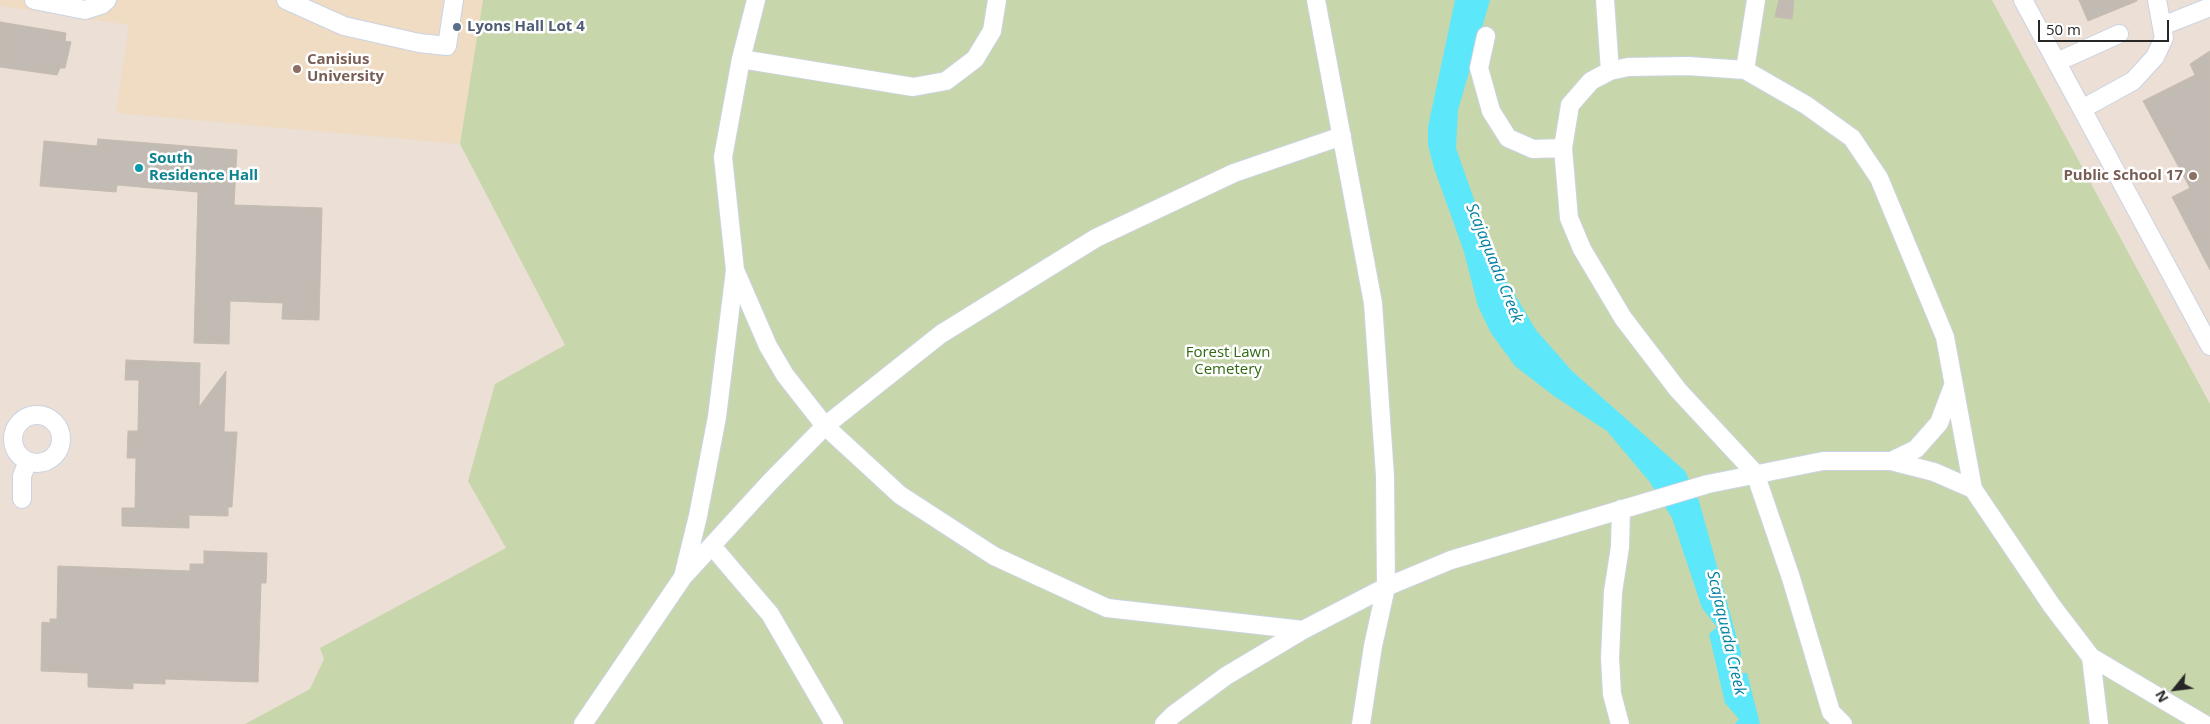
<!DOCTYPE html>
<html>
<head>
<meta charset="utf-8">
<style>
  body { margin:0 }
  #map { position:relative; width:2210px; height:724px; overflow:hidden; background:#ebdfd6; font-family:"Open Sans",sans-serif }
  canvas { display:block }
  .north { position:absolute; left:2150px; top:664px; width:50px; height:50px; -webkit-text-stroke:4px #fff; paint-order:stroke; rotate:241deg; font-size:14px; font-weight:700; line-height:20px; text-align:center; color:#272727 }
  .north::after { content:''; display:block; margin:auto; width:18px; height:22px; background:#272727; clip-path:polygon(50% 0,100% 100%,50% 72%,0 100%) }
  .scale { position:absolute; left:2038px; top:20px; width:131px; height:22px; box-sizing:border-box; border:2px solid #272727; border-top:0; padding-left:6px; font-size:15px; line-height:18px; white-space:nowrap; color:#272727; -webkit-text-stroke:4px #fff; paint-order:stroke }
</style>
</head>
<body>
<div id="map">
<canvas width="2210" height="724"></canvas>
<div class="north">N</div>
<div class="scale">50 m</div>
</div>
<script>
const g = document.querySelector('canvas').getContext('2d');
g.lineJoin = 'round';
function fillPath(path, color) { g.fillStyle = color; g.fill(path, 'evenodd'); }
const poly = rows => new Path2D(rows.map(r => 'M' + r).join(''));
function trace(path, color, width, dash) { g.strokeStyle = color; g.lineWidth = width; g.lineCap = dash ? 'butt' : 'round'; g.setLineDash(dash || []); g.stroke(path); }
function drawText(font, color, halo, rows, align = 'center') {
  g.font = font + ' "Open Sans",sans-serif'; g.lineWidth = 5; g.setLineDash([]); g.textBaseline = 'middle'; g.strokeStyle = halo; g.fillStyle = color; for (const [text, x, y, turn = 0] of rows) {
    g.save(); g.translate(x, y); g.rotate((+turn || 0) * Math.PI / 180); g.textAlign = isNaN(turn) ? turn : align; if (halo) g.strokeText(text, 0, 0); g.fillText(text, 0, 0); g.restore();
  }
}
fillPath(poly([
  [0,0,483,0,460,144,116,113,129,25,0,6]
]), '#f0dbc3');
fillPath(poly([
  [483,0,1992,0,2210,404,2210,724,245,724,310,689,324,659,320,648,506,548,468,481,495,384,565,345,460,144]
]), '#c7d7ab');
fillPath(poly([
  [1455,0,1490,0,1458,110,1456,148,1497,265,1536,330,1572,371,1685,471,1699,501,1741,653,1740,673,1747,673,1760,724,1735,724,1739,719,1725,703,1709,634,1717,627,1702,608,1672,518,1649,481,1607,431,1554,396,1515,366,1491,333,1478,306,1464,252,1434,168,1428,145,1428,127]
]), '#5ce7fa');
const building = poly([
  [1779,0,1794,0,1792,19,1775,17,1779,0],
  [2079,0,2137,0,2137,1,2088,21,2079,0],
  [0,22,66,33,65,41,71,42,65,68,60,68,57,75,0,67,0,22],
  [2210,51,2210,270,2172,197,2190,188,2143,101,2195,75,2190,64,2210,51],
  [98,139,237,150,234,205,322,208,319,320,282,319,283,303,230,301,229,344,194,343,198,192,117,185,116,192,40,186,44,141,97,146,98,139],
  [126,360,200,363,199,407,226,371,224,432,237,432,232,507,228,507,228,516,189,515,189,528,122,526,122,508,135,508,136,458,127,458,128,431,138,431,139,380,125,380,126,360],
  [204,551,267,553,266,583,261,583,258,682,165,679,165,684,133,683,133,689,88,687,88,673,41,671,42,622,50,623,50,619,57,619,58,566,190,571,190,564,204,564,204,551]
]);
fillPath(building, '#c2bbb3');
trace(building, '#c6bbb0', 1);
const minor = poly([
  [34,0,85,10,101,5,107,0],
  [286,0,344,26,419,43,447,46,454,0],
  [1316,0,1373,303,1385,476,1386,587,1373,646,1361,724],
  [1605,0,1610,71],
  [2023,0,2210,346],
  [2162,26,2210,7],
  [1486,36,1479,68,1491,111,1508,138,1533,149,1563,148],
  [741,59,913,87,946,81,975,59,992,31,997,0],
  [2057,62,2119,34],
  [1745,70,1756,0],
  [2082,109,2133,81,2155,57,2164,38,2157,0],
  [735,270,768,346,785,375,825,426,900,495,994,556,1107,608,1303,630],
  '13 439a24 24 0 1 1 48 0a24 24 0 1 1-48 0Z',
  [1891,461,1916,449,1939,423,1953,386],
  [22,499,22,476,28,461],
  [712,546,770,614,834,724],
  [683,577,770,482,825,426,941,334,1096,238,1234,173,1342,136],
  [2091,657,2099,724],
  [583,724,683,577,698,516,717,417,735,270,723,157,741,59,756,0],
  [1164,724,1173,715,1226,676,1303,630,1386,587,1451,560,1708,484,1823,461,1891,461,1934,472,1973,489],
  [1620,724,1612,694,1610,658,1613,592,1620,547,1621,509],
  [1843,724,1831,712,1791,578,1755,473,1678,390,1623,318,1582,249,1569,218,1563,148,1570,105,1591,81,1610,71,1628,67,1688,66,1745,70,1806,105,1852,138,1879,178,1945,337,1973,489,2052,606,2091,657,2204,724]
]);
trace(minor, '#cbd3e2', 20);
trace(minor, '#fff', 18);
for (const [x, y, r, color] of [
  [457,27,5,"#5c6f8a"],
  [297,69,5,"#8d6e63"],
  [139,168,5,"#0f9aa8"],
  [2193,176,5,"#8d6e63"]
]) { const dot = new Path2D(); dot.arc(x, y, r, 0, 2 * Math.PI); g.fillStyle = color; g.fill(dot); trace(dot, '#fff', 2); }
drawText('bold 15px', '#4e5e75', '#fff', [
  ["Lyons Hall Lot 4",467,27]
], 'left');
drawText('bold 15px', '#785e54', '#fff', [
  ["Canisius",307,60],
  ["University",307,77],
  ["Public School 17",2183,176,"right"]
], 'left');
drawText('bold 15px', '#0d838f', '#fff', [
  ["South",149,159],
  ["Residence Hall",149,176]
], 'left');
drawText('15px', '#306912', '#fff', [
  ["Forest Lawn",1228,353],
  ["Cemetery",1228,370]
]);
drawText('italic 16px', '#0081a1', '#fff', [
  ["Scajaquada Creek",1494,263,68],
  ["Scajaquada Creek",1726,633,77]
]);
</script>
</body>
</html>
